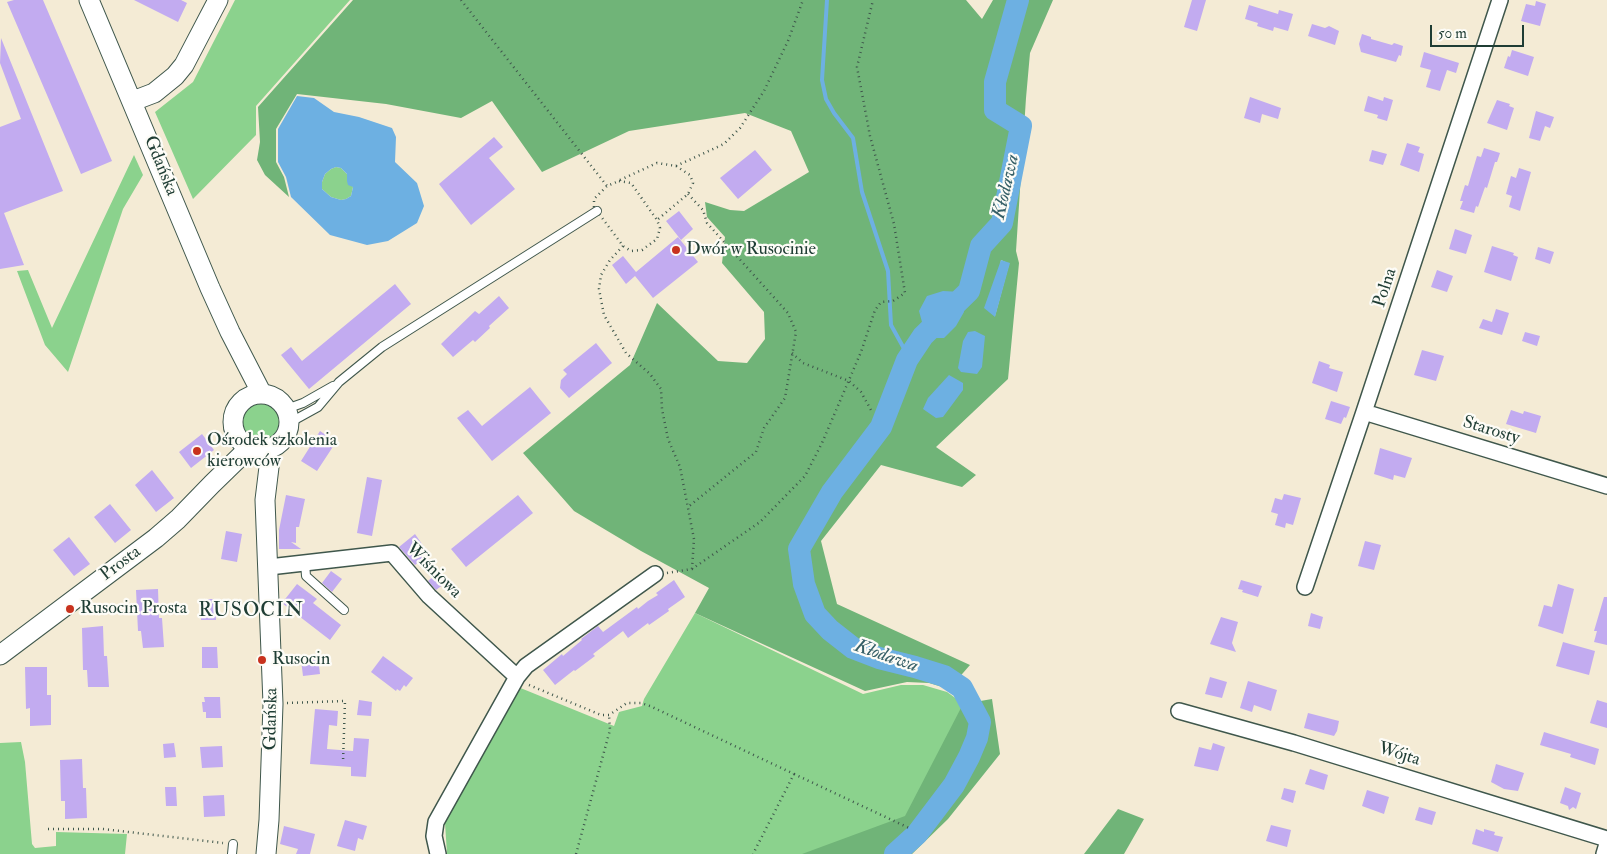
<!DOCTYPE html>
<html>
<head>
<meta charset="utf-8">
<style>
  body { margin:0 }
  #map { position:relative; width:1607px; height:854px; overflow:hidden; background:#f4ebd5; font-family:"IM FELL Double Pica",serif }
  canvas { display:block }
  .scale { position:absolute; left:1430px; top:25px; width:94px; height:22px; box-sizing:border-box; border:2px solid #1f3d34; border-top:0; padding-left:6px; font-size:15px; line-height:18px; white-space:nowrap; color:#1f3d34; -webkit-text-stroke:4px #fdfcf7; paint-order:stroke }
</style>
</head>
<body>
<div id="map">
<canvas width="1607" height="854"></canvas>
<div class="scale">50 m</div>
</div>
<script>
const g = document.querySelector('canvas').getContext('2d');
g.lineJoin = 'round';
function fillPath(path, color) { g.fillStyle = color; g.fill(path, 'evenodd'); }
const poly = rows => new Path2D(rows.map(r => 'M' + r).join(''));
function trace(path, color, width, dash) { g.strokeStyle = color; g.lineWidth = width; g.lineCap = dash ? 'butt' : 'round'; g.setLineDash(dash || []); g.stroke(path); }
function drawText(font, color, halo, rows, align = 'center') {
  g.font = font + ' "IM FELL Double Pica",serif'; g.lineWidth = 4.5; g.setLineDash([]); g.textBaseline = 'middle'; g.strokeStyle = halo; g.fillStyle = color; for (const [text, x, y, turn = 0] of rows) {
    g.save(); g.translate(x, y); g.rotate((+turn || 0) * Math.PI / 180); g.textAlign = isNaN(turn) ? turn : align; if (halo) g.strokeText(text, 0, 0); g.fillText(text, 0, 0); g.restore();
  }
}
fillPath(poly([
  [235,0,350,0,256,106,256,135,193,199,155,112,193,82],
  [134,155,143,175,123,209,68,372,45,345,17,271,28,270,52,328],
  [336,167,341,168,347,174,353,187,351,196,346,199,341,200,331,197,322,189,322,182,325,174,331,169],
  '243 422a18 18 0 1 1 36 0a18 18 0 1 1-36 0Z',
  [695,613,863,694,901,685,923,685,947,692,961,702,964,722,890,854,447,854,445,823,518,687,614,726,619,712,642,706,644,699],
  [21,742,25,762,32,844,35,848,56,846,56,832,127,834,125,854,0,854,0,743]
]), '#8bd28d');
fillPath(poly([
  [353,0,966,0,982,19,993,0,1053,0,1030,53,1026,98,1016,251,1019,263,1008,379,936,447,976,475,962,487,881,465,821,541,837,604,970,665,949,689,929,683,907,682,865,691,695,613,709,588,641,551,574,511,523,453,630,365,657,303,718,361,747,363,765,339,764,312,722,263,725,237,707,217,705,202,730,210,744,211,809,172,791,131,745,113,629,131,542,172,492,101,461,118,386,104,297,94,276,129,276,162,284,177,289,197,265,175,257,160,260,142,258,107],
  [1001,260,1009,264,995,316],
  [992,699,1000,754,948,819,912,854,802,854,905,816,963,704],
  [1118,809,1144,819,1124,854,1084,854]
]), '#70b478');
fillPath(poly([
  [297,96,314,98,334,112,359,117,392,128,396,137,395,162,417,183,424,206,417,223,388,241,367,245,330,235,291,197,286,177,278,162,278,129],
  [336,167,341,168,347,174,347,181,348,185,353,187,351,196,346,199,341,200,331,197,322,189,322,182,325,174,331,169],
  [1001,260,1010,263,995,317,984,308],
  [943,291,961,292,964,312,956,326,944,338,936,338,928,331,922,322,919,311,927,296],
  [975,331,985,336,982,367,977,374,961,372,958,368,963,341,968,332],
  [949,375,963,383,963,390,943,417,936,418,923,409,928,398]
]), '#6db0e2');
trace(poly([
  [827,0,822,80,826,99,834,113,853,138,862,192,888,271,891,325,907,354,907,360]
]), '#6db0e2', 4);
trace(poly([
  [895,854,917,834,954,785,969,757,977,738,980,722,962,688,944,676,915,667,879,658,853,648,830,630,815,614,804,584,799,549,832,492,881,427,907,360,923,336,969,291,981,246,1002,223,1021,126,995,110,995,82,1018,0]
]), '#6db0e2', 22);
fillPath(poly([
  [14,0,43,0,112,161,81,174,7,2],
  [134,0,181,0,187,3,178,22],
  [1192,0,1206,0,1197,31,1184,27],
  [1536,1,1546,4,1540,26,1521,21,1526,4,1535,6],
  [1249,5,1278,14,1279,10,1293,14,1288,31,1274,27,1273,31,1257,26,1258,23,1245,19],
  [1312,24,1325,28,1329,26,1339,31,1335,45,1308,36],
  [1362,34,1371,37,1371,39,1392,45,1394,43,1403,46,1401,56,1399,55,1396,62,1361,52,1359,44],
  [1,38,63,191,4,213,24,265,0,269,0,127,21,119,0,63],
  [1512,50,1534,57,1528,76,1504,68,1508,56,1510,57],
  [1424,52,1459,63,1456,73,1447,70,1440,91,1426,87,1431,70,1420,67],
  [1368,96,1383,101,1384,97,1393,100,1387,121,1377,118,1378,115,1364,111],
  [1250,97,1281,108,1278,119,1262,114,1260,123,1244,118],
  [1497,100,1510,104,1509,106,1514,108,1507,130,1487,123],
  [1536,111,1554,117,1550,128,1545,126,1540,141,1529,138],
  [494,137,503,147,489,158,515,189,471,225,439,184],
  [1407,143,1420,147,1418,152,1424,154,1419,172,1400,165],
  [1484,148,1500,153,1497,162,1495,162,1487,188,1485,187,1478,207,1476,206,1474,213,1460,209,1463,201,1460,201,1465,185,1468,186,1477,156,1481,157],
  [755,150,772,170,738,199,720,178],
  [1372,150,1387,154,1383,165,1369,161],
  [1519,168,1531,172,1520,211,1509,207,1512,196,1506,194,1511,176,1516,178],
  [679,211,693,229,681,240,666,221],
  [1455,229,1472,235,1466,254,1449,249],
  [678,237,698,262,653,298,635,276,626,284,612,265,623,256,636,272],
  [1492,246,1514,253,1513,255,1518,257,1511,281,1484,272],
  [1538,247,1554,252,1550,264,1535,259],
  [1437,270,1453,276,1447,292,1431,287],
  [395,284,411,304,309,389,281,355,291,347,302,361],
  [499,296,509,308,489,326,490,328,475,342,473,340,453,357,441,344,475,311,479,314],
  [1496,309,1509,313,1502,335,1479,328,1483,319,1492,322],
  [1525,332,1540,336,1537,346,1522,341],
  [596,343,612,363,569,398,560,388,561,380,567,374,563,370],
  [1422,350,1444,356,1436,381,1414,375],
  [1319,361,1330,365,1329,368,1343,372,1337,392,1312,383],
  [530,387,551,413,492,461,457,418,468,410,482,426],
  [1331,401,1350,407,1346,418,1344,417,1341,424,1325,419],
  [1511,410,1523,414,1524,411,1541,416,1536,433,1506,424],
  [320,431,336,442,317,471,301,461],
  [202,434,214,450,191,468,179,452],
  [1380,448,1412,458,1405,478,1394,475,1393,480,1374,474],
  [152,470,174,498,156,512,135,485],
  [367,477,382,480,372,536,357,533],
  [1284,494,1301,498,1293,525,1286,523,1285,528,1275,525,1278,514,1271,512,1275,498,1282,500],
  [286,495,305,499,299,527,296,527,296,543,291,542,301,549,279,549,279,530],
  [518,495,533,513,466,567,451,549],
  [110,504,131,530,115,543,94,517],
  [226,531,242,534,237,562,221,559],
  [415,534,424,547,422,560,415,565,399,547],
  [69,537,90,564,74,576,53,550],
  [1365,541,1381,545,1374,570,1358,566],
  [331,571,342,579,332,592,322,583],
  [436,574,444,584,436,590,428,581],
  [674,580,685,597,668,609,669,611,649,625,648,623,628,638,623,631,593,654,595,656,575,671,574,670,555,685,543,670,562,654,563,656,582,640,581,639,598,626,603,632,637,607,638,609,648,601,658,595,656,593],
  [1241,580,1262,586,1258,597,1242,592,1243,590,1238,589],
  [297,584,317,599,313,603,341,625,330,640,282,603],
  [1558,584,1574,589,1563,634,1538,626,1544,605,1552,607],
  [158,589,159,618,162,618,164,647,143,648,141,631,138,631,136,590],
  [1604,597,1607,597,1607,645,1594,642,1597,631,1594,631],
  [200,599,215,599,216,620,201,620],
  [1311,613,1323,617,1320,629,1308,626],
  [1221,617,1238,622,1232,643,1236,652,1210,644],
  [103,626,104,656,107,656,109,687,88,687,87,670,83,670,82,628],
  [1563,642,1595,651,1589,675,1556,666],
  [202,647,217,647,218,668,202,668],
  [383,656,413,678,406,687,404,685,400,691,397,689,396,691,371,672],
  [318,658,320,674,303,676,301,660],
  [25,667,47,667,47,695,51,695,51,725,30,726,30,708,26,709],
  [1210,677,1227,682,1222,698,1205,694],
  [1248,681,1277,690,1271,711,1254,705,1252,712,1240,708],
  [204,697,220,697,221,718,206,718,206,712,203,712,202,702,205,702],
  [359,700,372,702,371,716,357,715],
  [1597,700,1607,703,1607,728,1590,723],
  [315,709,338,711,337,726,329,725,327,749,353,751,354,738,369,739,366,777,351,776,351,767,310,764],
  [1308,713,1339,721,1337,731,1334,736,1304,728],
  [1544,732,1599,749,1595,765,1570,757,1571,754,1540,745],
  [174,743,176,757,164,758,163,744],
  [1213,743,1225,747,1218,771,1194,766,1199,747,1211,750],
  [222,746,223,767,202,768,200,747],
  [82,759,83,788,86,788,87,818,65,819,65,801,61,801,60,760],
  [1496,764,1524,773,1518,791,1504,789,1491,782],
  [1310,769,1328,775,1324,790,1305,784],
  [165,787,176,787,177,806,166,806],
  [1565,787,1581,793,1576,809,1573,807,1569,810,1568,806,1560,803],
  [1284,788,1296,791,1293,803,1281,799],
  [1367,790,1389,797,1384,814,1362,806],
  [224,795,225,816,204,817,203,796],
  [1419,807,1436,812,1432,825,1415,820],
  [345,820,367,826,363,840,358,838,355,851,337,846],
  [1271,825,1291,830,1287,847,1266,841],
  [284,826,315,834,310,854,296,854,298,849,280,844],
  [1476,829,1484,832,1484,829,1495,832,1494,835,1503,837,1498,852,1472,844]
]), '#c2abf0');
const service = poly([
  [286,409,303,403,333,386],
  [289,423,318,407,339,382,382,347,597,211],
  [305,563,306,576,344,610],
  [232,854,233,844]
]);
const minor = poly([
  [1364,412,1607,486],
  [269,567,392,553,429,596,517,677],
  [1305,587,1364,412,1500,0],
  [1179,711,1294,743,1607,839],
  [438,854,434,836,436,822,517,677,526,666,655,574],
  [1604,854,1607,844]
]);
const tertiary = poly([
  [89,0,210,288,230,332,262,394],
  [133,101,154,93,175,76,184,65,218,0],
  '233 422a28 28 0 1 1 56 0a28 28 0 1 1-56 0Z',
  [265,450,269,467,265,500,273,704,269,820,266,854],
  [0,655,156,538,178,519,212,484,249,448]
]);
trace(service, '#3f574c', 10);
trace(minor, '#3f574c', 18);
trace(tertiary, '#3f574c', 21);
trace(poly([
  [461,0,607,186],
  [676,166,724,144,740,128,764,91,788,41,803,0],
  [620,180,657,163,676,166,690,175,693,183,688,194,657,220],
  [619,181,631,183,657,220,660,228,657,239,642,250,631,251,623,246,594,207,594,199,607,186,619,181],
  [688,194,703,210,707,223,788,313,796,332,785,398,764,428,756,452,688,507],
  [623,246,610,260,601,275,599,289,604,315,626,353,650,374,661,389,662,409,668,439,680,467,694,539,692,569],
  [792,353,803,363,849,381,861,392,871,410],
  [667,573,692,569,760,522,805,476,822,443,861,352,875,310,881,302,893,301,905,293,894,224,870,136,857,67,873,0],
  [529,685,601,715,609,715,627,703,641,703,650,706,794,774,753,854],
  [287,703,345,701,343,762],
  [794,774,909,828],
  [48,829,103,829,223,843],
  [576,854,610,730,609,715]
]), '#3f574c', 2.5, [1, 4]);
trace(service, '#fff', 8);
trace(minor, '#fff', 15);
trace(tertiary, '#fff', 19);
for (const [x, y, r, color] of [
  [676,250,5,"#c8321e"],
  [197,451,5,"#c8321e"],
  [70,609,5,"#c8321e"],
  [262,660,5,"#c8321e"]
]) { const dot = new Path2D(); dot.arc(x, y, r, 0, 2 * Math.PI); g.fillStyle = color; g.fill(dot); trace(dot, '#fdfcf7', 2); }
drawText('18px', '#1f3d34', '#fdfcf7', [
  ["Gdańska",160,166,68],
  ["Polna",1386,288,-72],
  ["Starosty",1491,431,17],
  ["Prosta",121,564,-37],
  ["Wiśniowa",433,571,45],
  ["Gdańska",272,719,-89],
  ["Wójta",1399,755,17]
]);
drawText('18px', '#1f3d34', '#fdfcf7', [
  ["Dwór w Rusocinie",686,250],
  ["Ośrodek szkolenia",207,441],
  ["kierowców",207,462],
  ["Rusocin Prosta",80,609],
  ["Rusocin",272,660]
], 'left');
drawText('italic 19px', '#366068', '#fdfcf7', [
  ["Kłodawa",1007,187,-77],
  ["Kłodawa",886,657,19]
]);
g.letterSpacing = '1px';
drawText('20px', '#1f3d34', '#fdfcf7', [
  ["RUSOCIN",251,612]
]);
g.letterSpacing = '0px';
</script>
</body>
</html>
